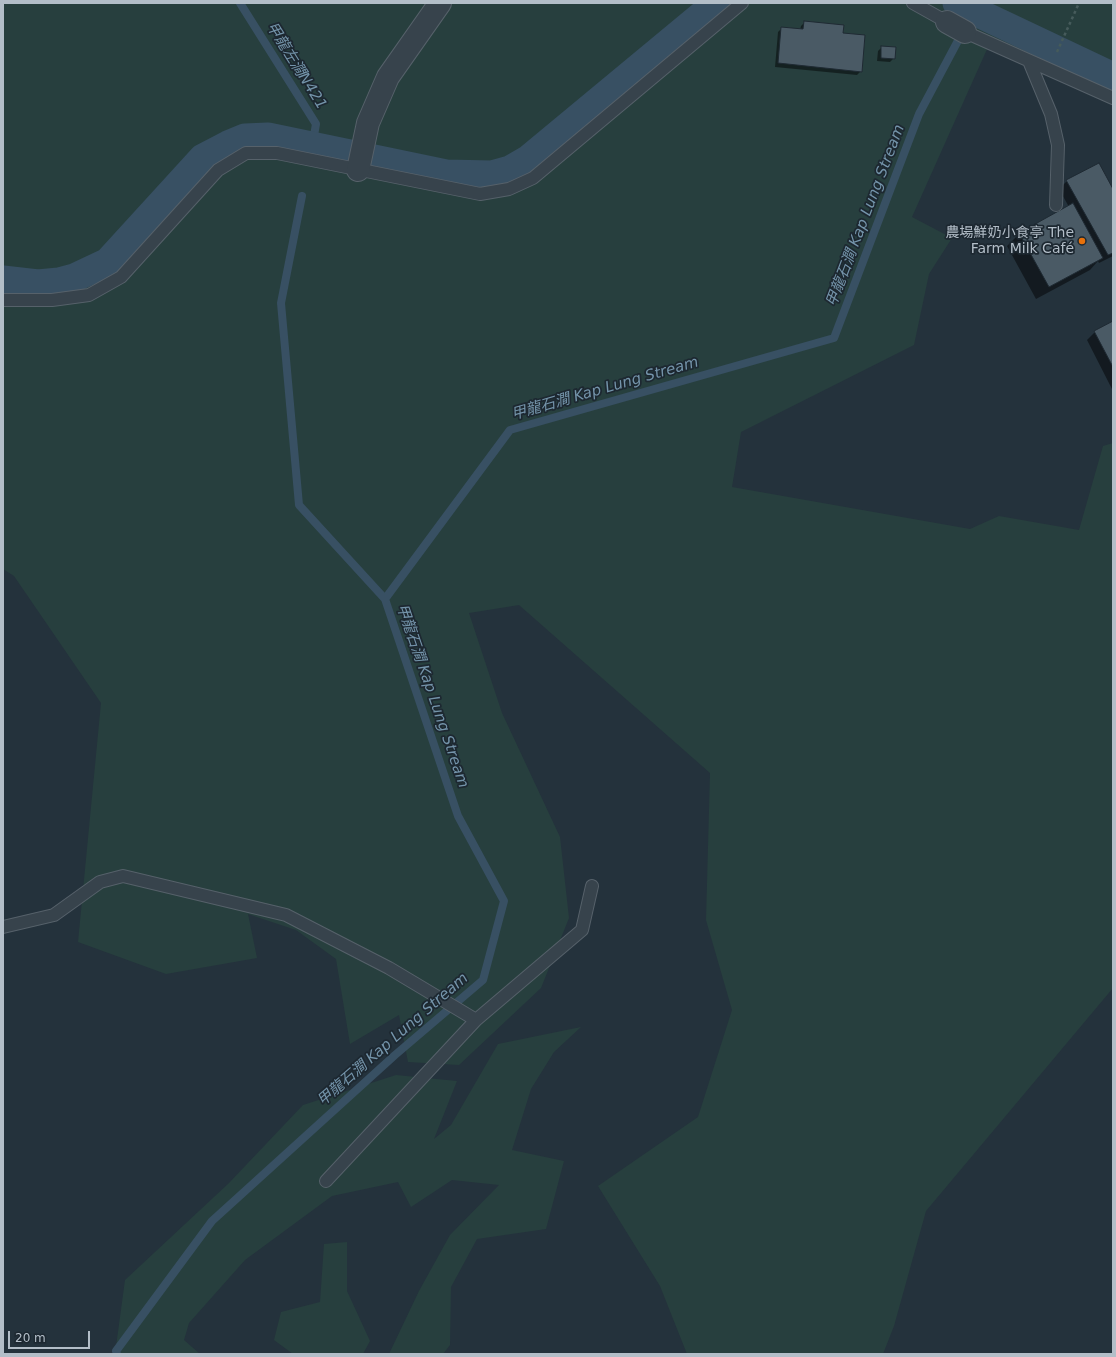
<!DOCTYPE html>
<html>
<head>
<meta charset="utf-8">
<style>
  body { margin:0 }
  #map { position:relative; width:1116px; height:1357px; overflow:hidden; background:#24323c; font-family:"DejaVu Sans",sans-serif }
  canvas { display:block }
  .frame { position:absolute; inset:0; border:4px solid #b3bec8; pointer-events:none }
  .scale { position:absolute; left:8px; top:1331px; width:82px; height:18px; box-sizing:border-box; border:2px solid #b3bec8; border-top:0; padding-left:5px; font-size:12px; line-height:14px; white-space:nowrap; color:#b3bec8; -webkit-text-stroke:3px #1d2831; paint-order:stroke }
</style>
</head>
<body>
<div id="map">
<canvas width="1116" height="1357"></canvas>
<div class="frame"></div>
<div class="scale">20 m</div>
</div>
<script>
const g = document.querySelector('canvas').getContext('2d');
g.lineJoin = 'round';
function fillPath(path, color) { g.fillStyle = color; g.fill(path, 'evenodd'); }
const poly = rows => new Path2D(rows.map(r => 'M' + r).join(''));
function trace(path, color, width, dash) { g.strokeStyle = color; g.lineWidth = width; g.lineCap = dash ? 'butt' : 'round'; g.setLineDash(dash || []); g.stroke(path); }
function drawText(font, color, halo, rows, align = 'center') {
  g.font = font + ' "DejaVu Sans","Noto Sans TC",sans-serif'; g.lineWidth = 3.5; g.setLineDash([]); g.textBaseline = 'middle'; g.strokeStyle = halo; g.fillStyle = color; for (const [text, x, y, turn = 0] of rows) {
    g.save(); g.translate(x, y); g.rotate((+turn || 0) * Math.PI / 180); g.textAlign = isNaN(turn) ? turn : align; if (halo) g.strokeText(text, 0, 0); g.fillText(text, 0, 0); g.restore();
  }
}
fillPath(poly([
  [3,3,1113,3,1113,96,988,47,912,217,952,238,929,274,914,345,741,432,732,487,970,529,999,516,1079,530,1103,446,1113,443,1113,988,926,1211,894,1326,883,1354,687,1354,660,1286,598,1186,698,1117,732,1010,706,920,710,773,519,605,469,613,502,713,560,837,569,918,541,988,459,1065,408,1062,399,1015,350,1044,336,959,296,930,248,914,257,958,166,974,78,942,101,703,14,576,3,569],
  [581,1027,554,1052,531,1089,512,1150,564,1161,546,1229,477,1239,451,1287,450,1345,443,1354,389,1354,419,1291,450,1235,499,1185,452,1180,411,1207,398,1182,332,1196,245,1260,189,1323,184,1340,200,1354,115,1354,125,1280,229,1183,303,1105,396,1075,457,1081,434,1139,451,1125,498,1044],
  [347,1242,347,1291,370,1341,363,1354,293,1354,274,1340,281,1312,320,1302,324,1244]
]), '#273f3e');
fillPath(poly([
  [805,22,842,34,861,71,857,75,775,67,778,32,782,28,800,30,801,26],
  [882,47,894,58,890,62,877,61,878,51],
  [1067,181,1113,191,1113,256,1099,263,1098,261,1090,270,1036,299,1007,246,1019,234,1069,207,1059,189],
  [1113,323,1113,391,1087,340,1095,332]
]), '#0007');
trace(poly([
  [240,3,316,124,312,147],
  [302,196,281,303,299,505,385,599],
  [117,1354,116,1351,212,1221,395,1055,483,980,504,901,458,816,385,599,510,430,834,338,919,114,978,3]
]), '#385063', 8);
trace(poly([
  [957,3,1113,77],
  [3,280,38,284,59,282,74,278,108,262,203,158,228,145,245,138,268,137,446,174,492,175,510,170,529,159,717,3]
]), '#385063', 29);
const building = poly([
  [804,21,844,25,843,33,865,35,862,72,778,63,781,27,803,29,804,21],
  [881,46,896,47,895,59,881,58,881,46],
  [1099,163,1113,189,1113,253,1108,255,1066,180,1099,163],
  [1073,203,1103,258,1049,287,1019,233,1073,203],
  [1113,321,1113,367,1094,331,1113,321]
]);
fillPath(building, '#4a5a65');
trace(building, '#1f2a33', 1);
const lane = poly([
  [913,3,947,22],
  [965,32,1113,98],
  [1029,61,1051,114,1058,145,1056,205],
  [3,300,52,300,89,295,121,277,218,170,246,153,277,153,480,194,509,189,533,178,742,3],
  [3,927,54,915,100,882,123,876,286,915,389,968,476,1020,326,1181],
  [476,1020,582,930,592,886]
]);
const street = poly([
  [947,22,965,32],
  [358,170,368,123,388,77,440,3]
]);
trace(lane, '#56616a', 14);
trace(street, '#56616a', 24);
trace(poly([
  [1057,52,1079,3]
]), '#465b5b', 2.5, [3, 3]);
trace(lane, '#37434c', 12);
trace(street, '#37434c', 22);
for (const [x, y, r, color] of [
  [1082,241,4,"#e8710a"]
]) { const dot = new Path2D(); dot.arc(x, y, r, 0, 2 * Math.PI); g.fillStyle = color; g.fill(dot); trace(dot, '#1d2831', 1.5); }
drawText('14px', '#b3bec8', '#1d2831', [
  ["農場鮮奶小食亭 The",1074,233],
  ["Farm Milk Café",1074,249]
], 'right');
drawText('italic 15px', '#7494aa', '#1d2831', [
  ["甲龍左澗N421",296,66,58],
  ["甲龍石澗 Kap Lung Stream",866,216,-69],
  ["甲龍石澗 Kap Lung Stream",605,389,-16],
  ["甲龍石澗 Kap Lung Stream",432,696,71],
  ["甲龍石澗 Kap Lung Stream",393,1040,-41]
]);
</script>
</body>
</html>
